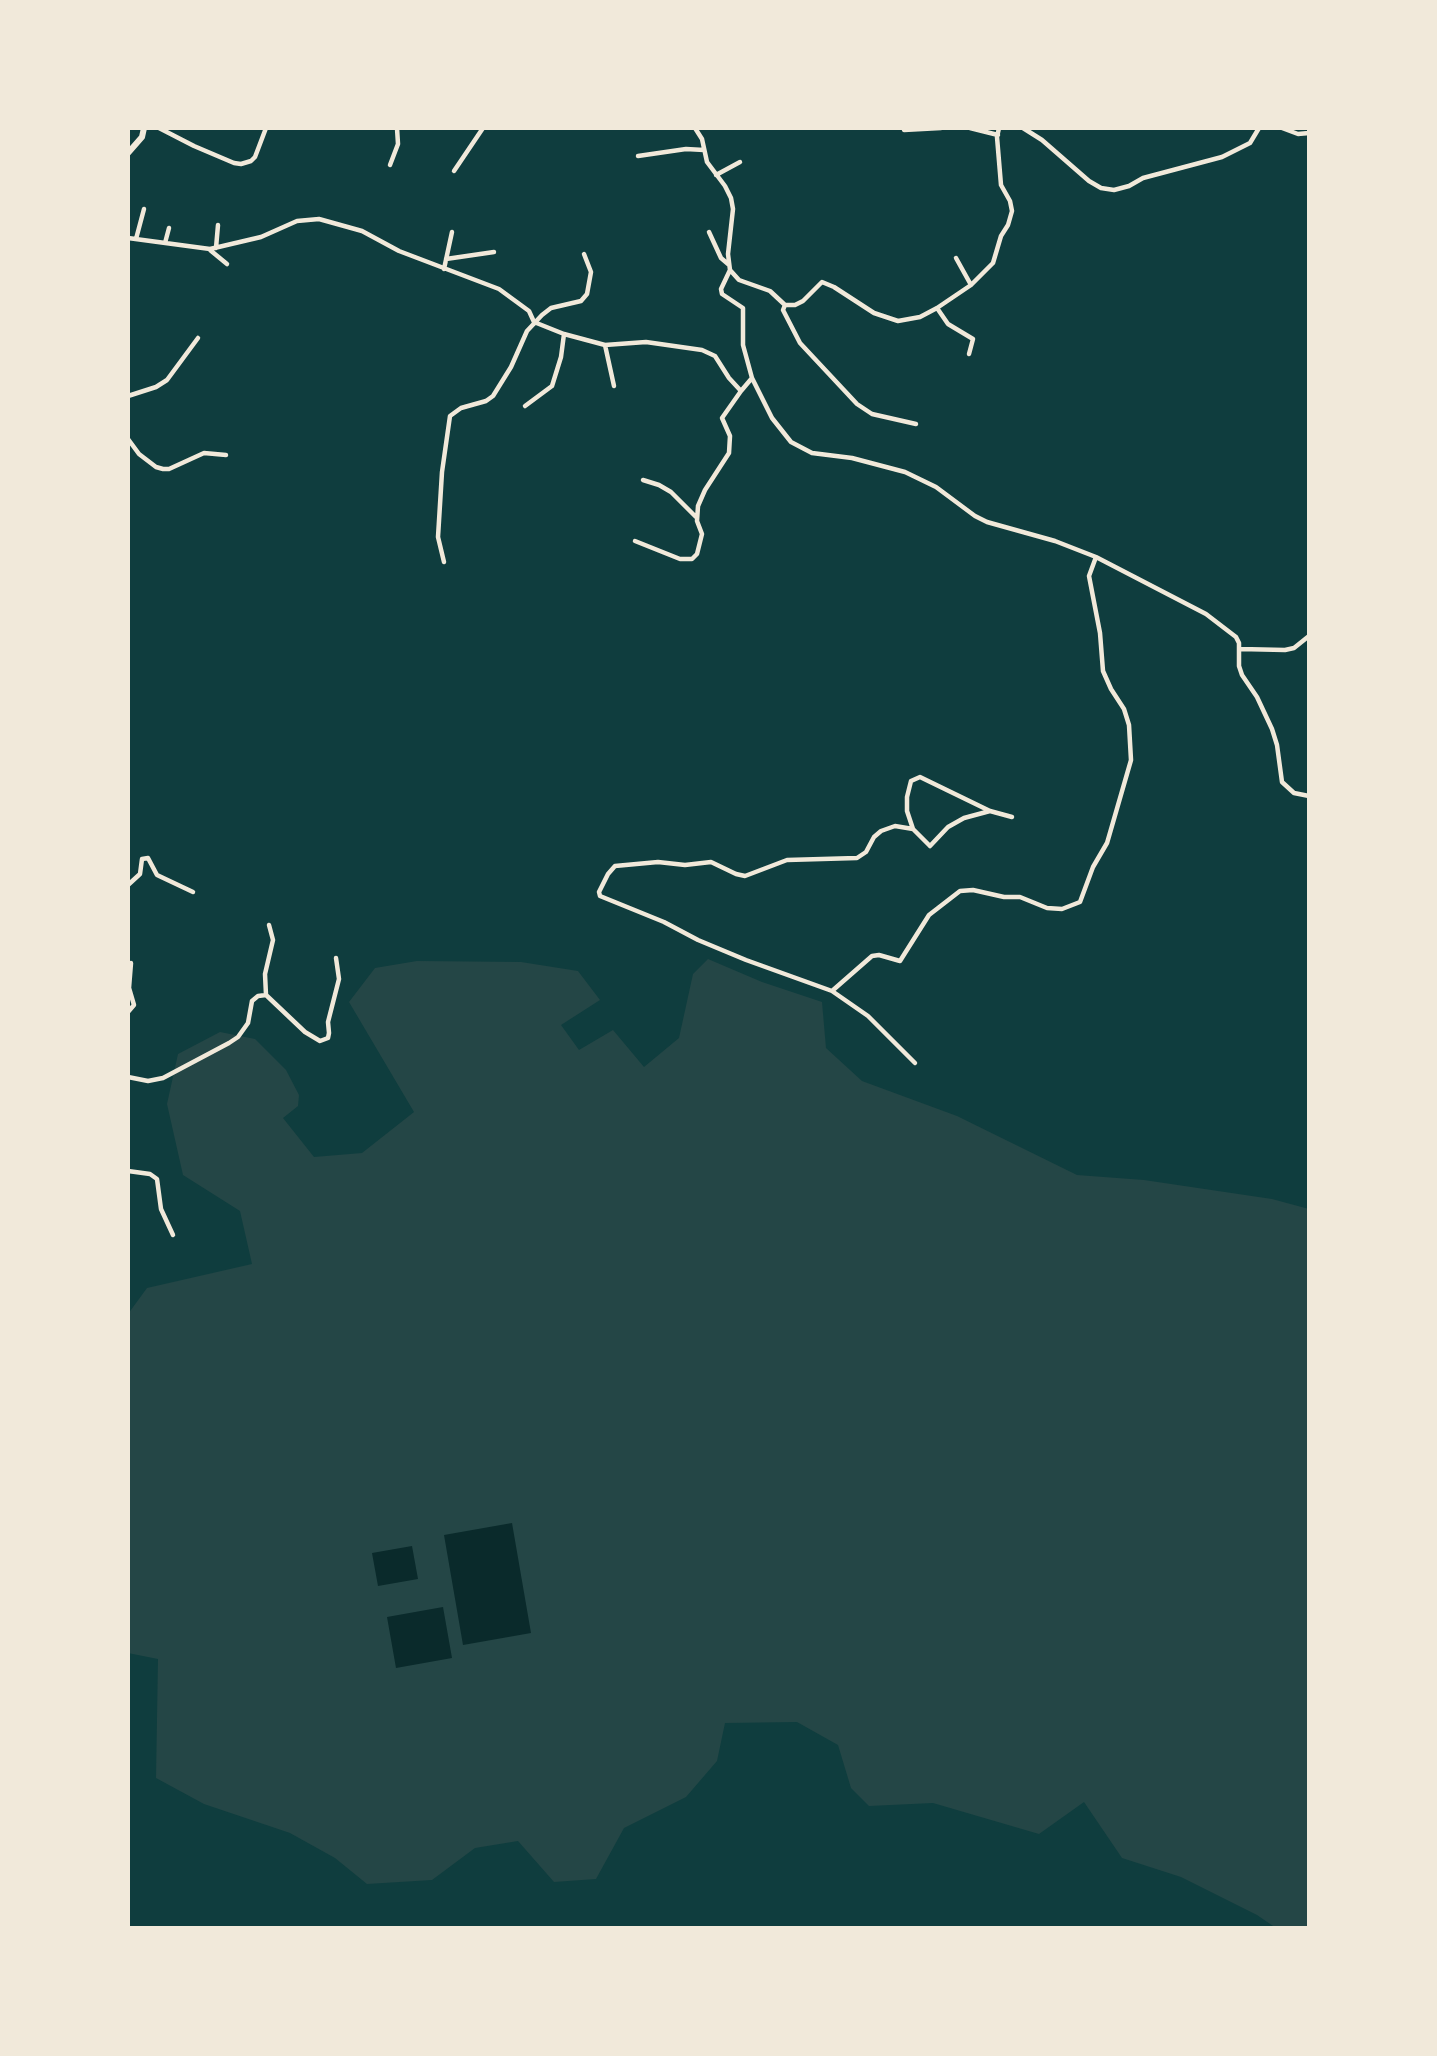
<!DOCTYPE html>
<html>
<head>
<meta charset="utf-8">
<style>
  body { margin:0 }
  #map { position:relative; width:1437px; height:2056px; overflow:hidden; background:#0f3d3e; font-family:"Roboto Condensed",sans-serif }
  canvas { display:block }
  .frame { position:absolute; inset:0; border:130px solid #f1e9da; pointer-events:none }
</style>
</head>
<body>
<div id="map">
<canvas width="1437" height="2056"></canvas>
<div class="frame"></div>
</div>
<script>
const g = document.querySelector('canvas').getContext('2d');
g.lineJoin = 'round';
function fillPath(path, color) { g.fillStyle = color; g.fill(path, 'evenodd'); }
const poly = rows => new Path2D(rows.map(r => 'M' + r).join(''));
function trace(path, color, width, dash) { g.strokeStyle = color; g.lineWidth = width; g.lineCap = dash ? 'butt' : 'round'; g.setLineDash(dash || []); g.stroke(path); }
fillPath(poly([
  [708,959,762,982,822,1002,826,1048,862,1081,957,1116,1077,1175,1144,1180,1272,1199,1309,1209,1309,1928,1276,1928,1257,1915,1181,1877,1122,1858,1084,1802,1039,1834,933,1803,869,1806,851,1788,838,1745,797,1722,725,1723,717,1761,686,1797,624,1828,596,1879,554,1882,518,1841,475,1848,432,1880,367,1884,335,1858,290,1833,204,1804,156,1778,158,1659,128,1653,128,1314,147,1288,252,1264,240,1211,183,1175,167,1104,178,1054,220,1032,255,1039,286,1070,299,1095,298,1106,283,1118,314,1157,362,1153,414,1112,349,1002,375,968,417,961,521,962,578,971,600,1000,561,1025,579,1050,613,1030,644,1067,679,1038,693,974]
]), '#244646');
fillPath(poly([
  [512,1523,531,1633,463,1645,444,1535],
  [412,1546,418,1579,378,1586,372,1553],
  [443,1607,452,1658,396,1668,387,1617]
]), '#0a2a2b');
trace(poly([
  [159,128,194,146,234,163,241,164,251,161,255,157,266,128],
  [695,128,702,139,707,162,725,186,731,198,733,209,728,254,730,270,739,280,770,291,785,305,795,305,803,301,822,282,834,287,874,313,898,321,920,317,937,308,971,285,993,263,1001,236,1008,225,1012,211,1010,201,1001,185,997,137,999,128],
  [970,128,998,135],
  [1023,128,1042,140,1089,181,1101,188,1114,190,1129,186,1143,178,1222,157,1250,143,1259,128],
  [1282,128,1298,134,1309,133],
  [904,130,941,128],
  [638,156,686,149,704,150],
  [390,165,398,144,397,128],
  [454,171,483,128],
  [716,175,740,162],
  [709,232,721,258,728,264],
  [128,238,210,249,261,237,297,221,319,219,362,231,399,251,499,289,529,311,534,322,564,334,605,345,646,342,702,350,715,356,729,378,741,391,752,378],
  [136,239,144,209],
  [165,243,169,228],
  [216,248,218,225],
  [210,250,227,264],
  [956,258,971,285],
  [446,259,494,252],
  [444,269,452,232],
  [730,270,721,289,722,294,743,308,743,345,752,378,772,418,791,442,812,453,852,458,905,472,936,487,975,516,987,522,1055,541,1096,557,1206,614,1236,637,1239,643,1239,666,1242,675,1257,697,1272,729,1277,745,1282,782,1294,793,1309,796],
  [785,305,783,310,800,343,857,404,872,414,916,424],
  [937,308,948,324,973,339,969,354],
  [605,345,614,386],
  [128,396,156,387,167,380,198,338],
  [525,406,552,386,561,357,564,334],
  [128,439,139,454,156,467,163,469,169,469,204,453,226,455],
  [643,480,659,485,671,492,696,517],
  [635,541,680,559,692,559,697,554,702,534,697,521,698,506,705,490,729,453,730,436,722,418,741,391],
  [444,562,438,537,442,472,450,416,461,408,486,401,493,396,511,367,527,331,542,315,551,308,581,301,587,294,591,272,584,254],
  [1240,649,1285,650,1294,648,1309,636],
  [990,811,964,818,948,827,930,846,913,829,895,826,881,831,874,837,866,852,857,858,787,860,745,876,736,874,711,862,685,865,658,862,615,866,608,874,599,892,600,896,664,922,698,940,746,960,832,991,872,956,879,955,900,961,929,915,960,891,973,890,1004,897,1020,897,1047,908,1062,909,1080,902,1093,867,1107,843,1131,760,1129,725,1124,709,1111,689,1103,671,1100,633,1089,576,1096,557],
  [913,829,907,811,907,797,911,781,920,777,990,811,1012,817],
  [128,885,140,874,142,859,148,858,157,875,193,892],
  [269,925,273,940,265,974,266,995,305,1032,320,1041,328,1038,329,1033,328,1022,339,979,336,958],
  [832,991,868,1016,915,1063],
  [128,1012,134,1005,129,988,131,963],
  [128,1077,148,1081,163,1078,229,1043,238,1037,248,1023,252,1001,258,996,266,995],
  [128,1171,150,1174,157,1179,161,1209,173,1235]
]), '#f1e9da', 4.5);
trace(poly([
  [128,153,142,137,144,128]
]), '#f1e9da', 6);
</script>
</body>
</html>
